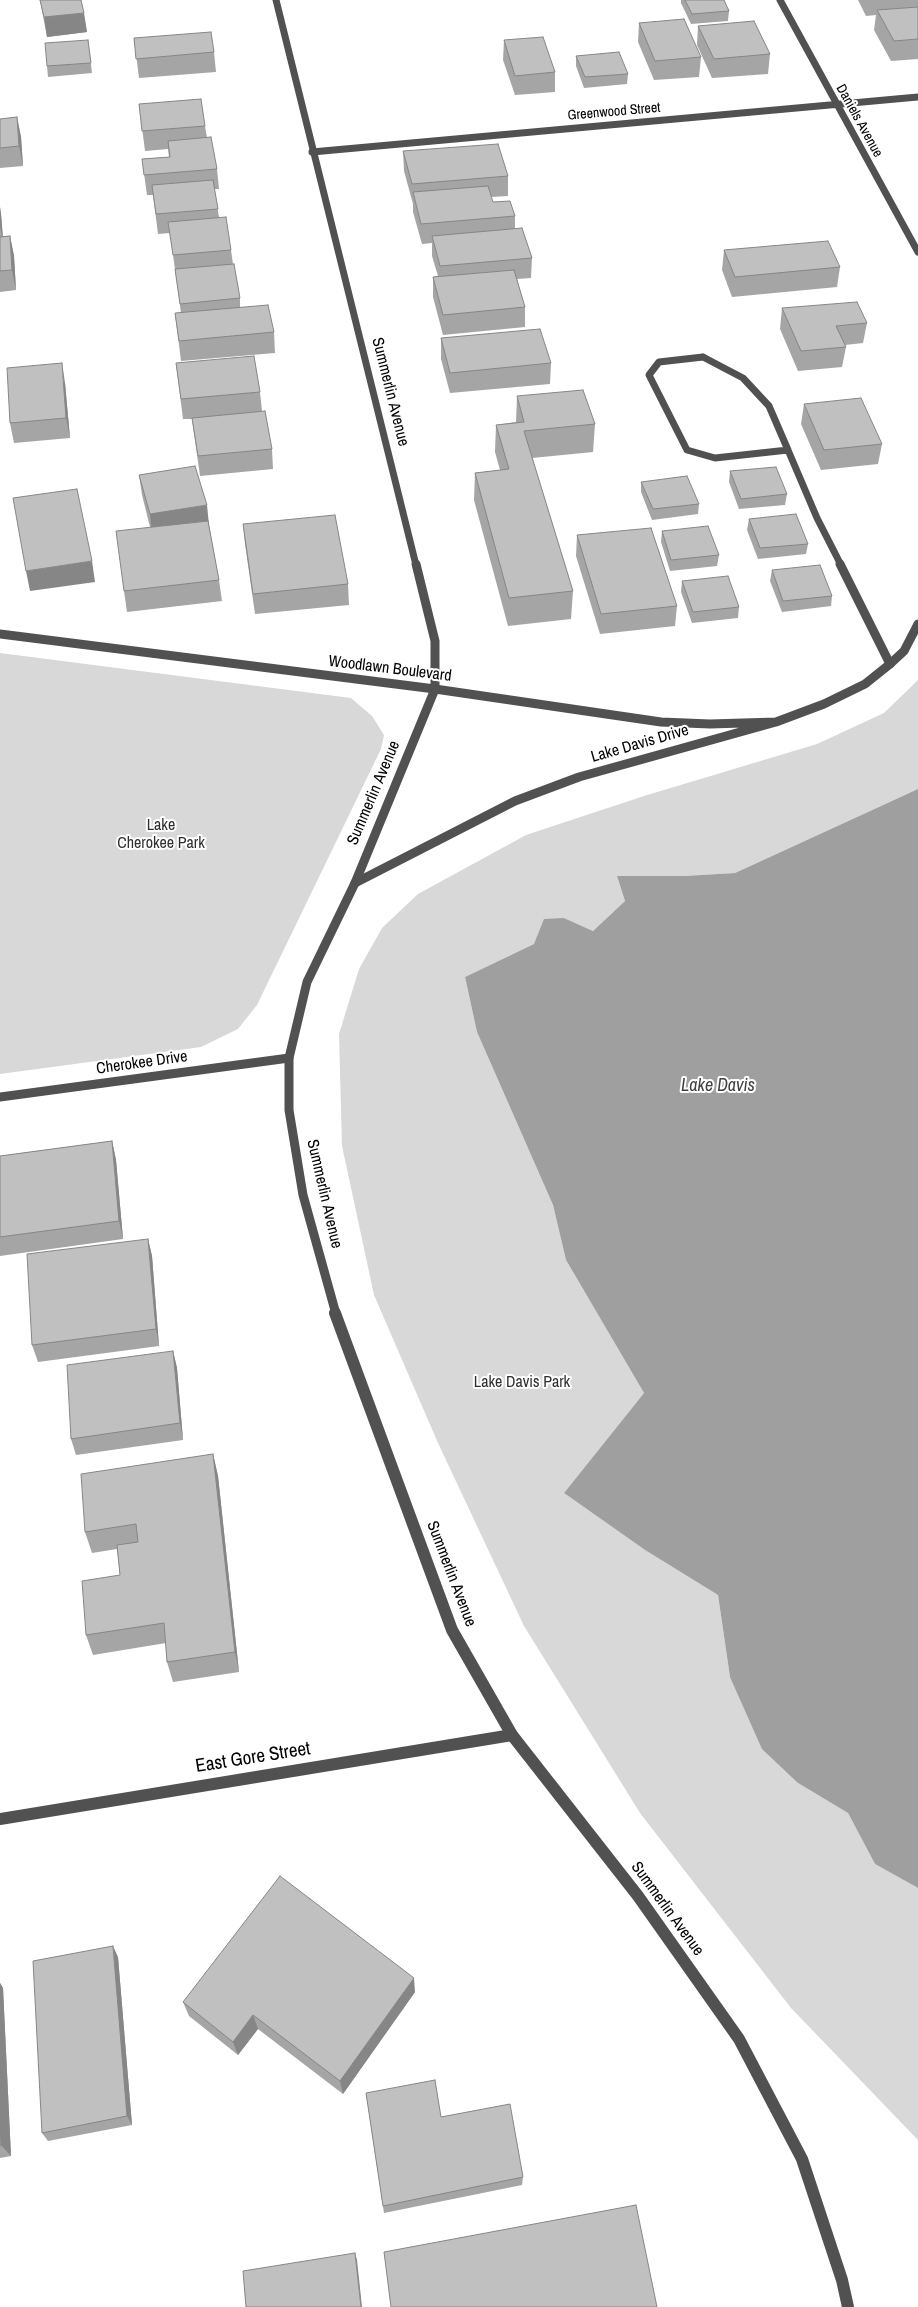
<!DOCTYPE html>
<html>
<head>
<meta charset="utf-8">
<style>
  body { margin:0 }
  canvas { display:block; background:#fff }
</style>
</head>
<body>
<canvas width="918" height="2307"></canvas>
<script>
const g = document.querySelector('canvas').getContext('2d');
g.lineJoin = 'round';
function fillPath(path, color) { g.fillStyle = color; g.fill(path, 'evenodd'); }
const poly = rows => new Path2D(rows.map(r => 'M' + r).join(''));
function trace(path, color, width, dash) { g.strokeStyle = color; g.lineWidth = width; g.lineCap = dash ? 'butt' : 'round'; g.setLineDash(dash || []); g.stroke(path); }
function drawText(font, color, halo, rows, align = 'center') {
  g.font = font + ' "Archivo Narrow",sans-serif'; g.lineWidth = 4; g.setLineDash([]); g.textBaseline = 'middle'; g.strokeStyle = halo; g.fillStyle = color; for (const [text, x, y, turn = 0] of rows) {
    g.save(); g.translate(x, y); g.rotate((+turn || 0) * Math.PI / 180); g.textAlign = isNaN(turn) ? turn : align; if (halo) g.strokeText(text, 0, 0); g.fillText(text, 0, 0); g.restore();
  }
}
fillPath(poly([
  [0,653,351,698,372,716,384,735,381,749,257,1005,238,1029,201,1047,0,1074],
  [918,680,918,789,735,873,684,876,617,876,625,901,593,931,564,918,534,944,465,977,477,1032,553,1205,566,1260,644,1393,564,1493,645,1550,718,1595,730,1677,798,1783,848,1813,875,1864,918,1888,918,2140,791,2008,640,1813,524,1626,438,1443,374,1295,342,1146,339,1034,359,969,382,928,418,894,526,835,644,796,817,744,884,713]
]), '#d8d8d8');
fillPath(poly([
  [918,789,918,1888,875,1864,848,1813,798,1783,762,1749,730,1677,718,1595,645,1550,564,1493,644,1393,566,1260,553,1205,477,1032,465,977,534,944,544,919,564,918,593,931,625,901,617,876,684,876,735,873]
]), '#9f9f9f');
trace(poly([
  [703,357,743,378,769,406,788,450,715,458,687,450,649,375,659,362,703,357],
  [788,450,817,518,841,565]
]), '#515151', 7);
trace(poly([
  [840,564,890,664]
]), '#515151', 9);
trace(poly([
  [780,0,918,252],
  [312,152,918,97]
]), '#515151', 7);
trace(poly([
  [0,634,435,689,661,722,710,724,776,722],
  [355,883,515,801,579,777,776,722,824,704,865,684,890,664,904,651,918,624],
  [0,1097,289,1058]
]), '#515151', 9);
trace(poly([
  [0,1819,512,1735]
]), '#515151', 12);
trace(poly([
  [276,0,416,565]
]), '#515151', 7);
trace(poly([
  [336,1314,303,1195,289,1110,289,1058,307,982,355,883,435,689,435,641,416,564]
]), '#515151', 9);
trace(poly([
  [335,1313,452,1630,512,1735,638,1896,739,2039,802,2159,842,2280,848,2307]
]), '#515151', 12);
fillPath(poly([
  [40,0,81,0,87,32,47,37],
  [681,0,724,0,729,11,728,21,691,24,681,3],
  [858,0,918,0,918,59,891,61,874,30,876,15,866,16],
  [639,23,701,57,699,77,654,80,638,42],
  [698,26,770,54,768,74,712,78,697,45],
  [134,38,214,52,216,72,139,78],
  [88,40,92,73,48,77,47,66],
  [504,40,555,72,555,92,515,95,503,60],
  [576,56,628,74,627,84,584,88,576,66],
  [139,104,205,126,207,138,217,169,219,189,214,189,219,217,231,250,233,264,240,298,240,307,274,332,275,353,181,361,175,313,181,313,170,233,158,234,153,195,147,195,142,159,169,157,168,149,145,151],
  [17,117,21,137,23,166,0,168,0,119],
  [403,151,508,176,508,196,491,197,493,202,515,216,515,229,532,258,531,278,517,279,525,307,525,327,443,335,433,297,433,277,438,276,432,256,432,243,422,244,413,212,413,204,404,171],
  [0,207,1,214,3,236,10,236,14,256,16,290,0,292],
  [724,250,840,267,837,287,732,297,722,270],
  [782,308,867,323,863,343,845,345,846,347,842,367,798,371,780,329],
  [441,338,551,363,550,384,450,393,441,359],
  [176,363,260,392,262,411,272,449,273,469,200,476,192,419,183,419],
  [65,383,70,438,14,443,10,423],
  [517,396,595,424,593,452,532,458,573,591,571,619,508,626,474,500,475,473,500,470,495,452,496,425,516,422],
  [804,404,882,444,878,464,821,470,801,424],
  [730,471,787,494,785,505,739,509,729,482],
  [139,475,209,525,219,580,222,601,127,612,124,591,150,527,142,495],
  [641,482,699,504,698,514,652,520,641,492],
  [749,519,808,544,806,554,758,559,747,530],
  [243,524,348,584,349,605,255,614,245,544],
  [662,531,719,555,717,566,670,571,661,542],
  [577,535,677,606,675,626,600,634,576,556],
  [772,570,832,596,831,606,782,612,770,581],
  [682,581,739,607,738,618,692,623,681,592],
  [112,1141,116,1160,123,1239,0,1256,0,1156],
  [148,1239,152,1256,159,1346,38,1362,32,1345],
  [173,1351,177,1368,183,1440,76,1455,71,1439],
  [213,1454,218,1476,239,1672,173,1682,167,1662,166,1643,93,1655,86,1635,120,1575,117,1549,92,1553,85,1532],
  [118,1957,132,2125,48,2141,42,2133],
  [0,1983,3,1988,11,2156,0,2158],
  [415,1992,343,2094,258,2029,238,2055,189,2016,183,2002],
  [366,2093,441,2117,523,2177,522,2185,384,2213]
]), '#a5a5a5');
fillPath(poly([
  [84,13,87,32,47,37,44,17],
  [17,117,21,137,23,166,19,146],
  [0,207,1,214,3,242,0,226],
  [10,236,14,256,16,290,12,270],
  [62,363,65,383,70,438,66,418],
  [207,505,209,525,152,535,150,514],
  [92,561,95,582,30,591,26,571],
  [112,1141,116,1160,123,1239,119,1221],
  [148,1239,152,1256,159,1346,156,1329],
  [173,1351,177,1368,183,1440,180,1423],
  [213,1454,218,1476,239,1672,235,1652],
  [113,1946,118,1957,132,2125,127,2116],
  [414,1978,415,1992,343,2094,340,2081],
  [0,1983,3,1988,11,2156,1,2145,0,2119],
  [253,2015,258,2029,238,2055,233,2042],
  [355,2253,357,2260,362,2307,361,2307]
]), '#868686');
const building = poly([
  [40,0,81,0,84,13,44,17,40,0],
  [685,0,724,0,729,11,692,14,685,0],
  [918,7,918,39,894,41,877,10,918,7],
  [684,19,701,57,655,61,639,23,684,19],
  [754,21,770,54,714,59,698,26,754,21],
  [211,32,214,52,136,59,134,38,211,32],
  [543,37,555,72,515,76,504,40,543,37],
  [88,40,91,63,47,66,45,43,88,40],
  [619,52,628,74,585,77,576,56,619,52],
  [201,99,205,126,142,131,139,104,201,99],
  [17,117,19,146,0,148,0,119,17,117],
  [211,137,217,169,144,175,142,159,170,157,168,141,211,137],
  [498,144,508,176,412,184,403,151,498,144],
  [213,180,218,209,156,214,152,185,213,180],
  [488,186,493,202,510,201,515,216,421,224,413,192,488,186],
  [226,217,231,250,173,255,168,222,226,217],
  [522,228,532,258,440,266,432,236,522,228],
  [10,236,12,270,0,271,0,237,10,236],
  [828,241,840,267,735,277,724,250,828,241],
  [234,264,240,298,180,304,175,269,234,264],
  [514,270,525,307,443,315,433,277,514,270],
  [857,302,867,323,836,326,846,347,801,351,782,308,857,302],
  [268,305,274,332,179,341,175,313,268,305],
  [540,329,551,363,450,373,441,338,540,329],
  [254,356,260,392,181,399,176,363,254,356],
  [62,363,66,418,10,423,7,368,62,363],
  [583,390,595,424,524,431,573,591,509,598,475,473,509,469,496,425,524,422,517,396,583,390],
  [861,398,882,444,824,450,804,404,861,398],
  [265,411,272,449,198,456,192,418,265,411],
  [195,466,207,505,150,514,139,475,195,466],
  [776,467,787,494,741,499,730,471,776,467],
  [687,476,699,504,653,509,641,482,687,476],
  [77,489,92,561,26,571,13,498,77,489],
  [796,514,808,544,760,548,749,519,796,514],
  [335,515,348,584,253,594,243,524,335,515],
  [208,521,219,580,124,591,116,531,208,521],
  [708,526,719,555,671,560,662,531,708,526],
  [651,528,677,606,601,614,577,535,651,528],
  [820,565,832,596,783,601,772,570,820,565],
  [728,576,739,607,693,612,682,581,728,576],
  [112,1141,119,1221,0,1237,0,1156,112,1141],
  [148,1239,156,1329,32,1345,27,1254,148,1239],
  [173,1351,180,1423,71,1439,67,1365,173,1351],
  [213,1454,235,1652,167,1662,164,1623,86,1635,82,1581,120,1575,117,1545,138,1542,136,1524,85,1532,81,1474,213,1454],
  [280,1876,414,1978,340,2081,253,2015,233,2042,183,2002,280,1876],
  [113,1946,127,2116,42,2133,33,1961,113,1946],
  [435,2080,441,2117,510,2104,523,2177,383,2206,366,2093,435,2080],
  [0,2119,1,2145,0,2145,0,2119],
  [636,2205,657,2307,391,2307,384,2252,636,2205],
  [355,2253,361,2307,246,2307,243,2271,355,2253]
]);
fillPath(building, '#c0c0c0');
trace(building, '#868686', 1);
drawText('14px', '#000', '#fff', [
  ["Greenwood Street",614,112,-5],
  ["Daniels Avenue",859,121,61]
]);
drawText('16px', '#000', '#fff', [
  ["Summerlin Avenue",390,392,76],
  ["Woodlawn Boulevard",390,669,7],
  ["Lake Davis Drive",640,744,-16],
  ["Summerlin Avenue",374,793,-67],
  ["Cherokee Drive",142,1063,-8],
  ["Summerlin Avenue",324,1194,77],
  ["Summerlin Avenue",451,1574,69],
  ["Summerlin Avenue",667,1909,54]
]);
drawText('16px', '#2f2f2f', '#fff', [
  ["Lake",161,826],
  ["Cherokee Park",161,844],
  ["Lake Davis Park",522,1383]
]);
drawText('italic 18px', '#404040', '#fff', [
  ["Lake Davis",718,1086]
]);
drawText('19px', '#000', '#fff', [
  ["East Gore Street",253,1758,-9]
]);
</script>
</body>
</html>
